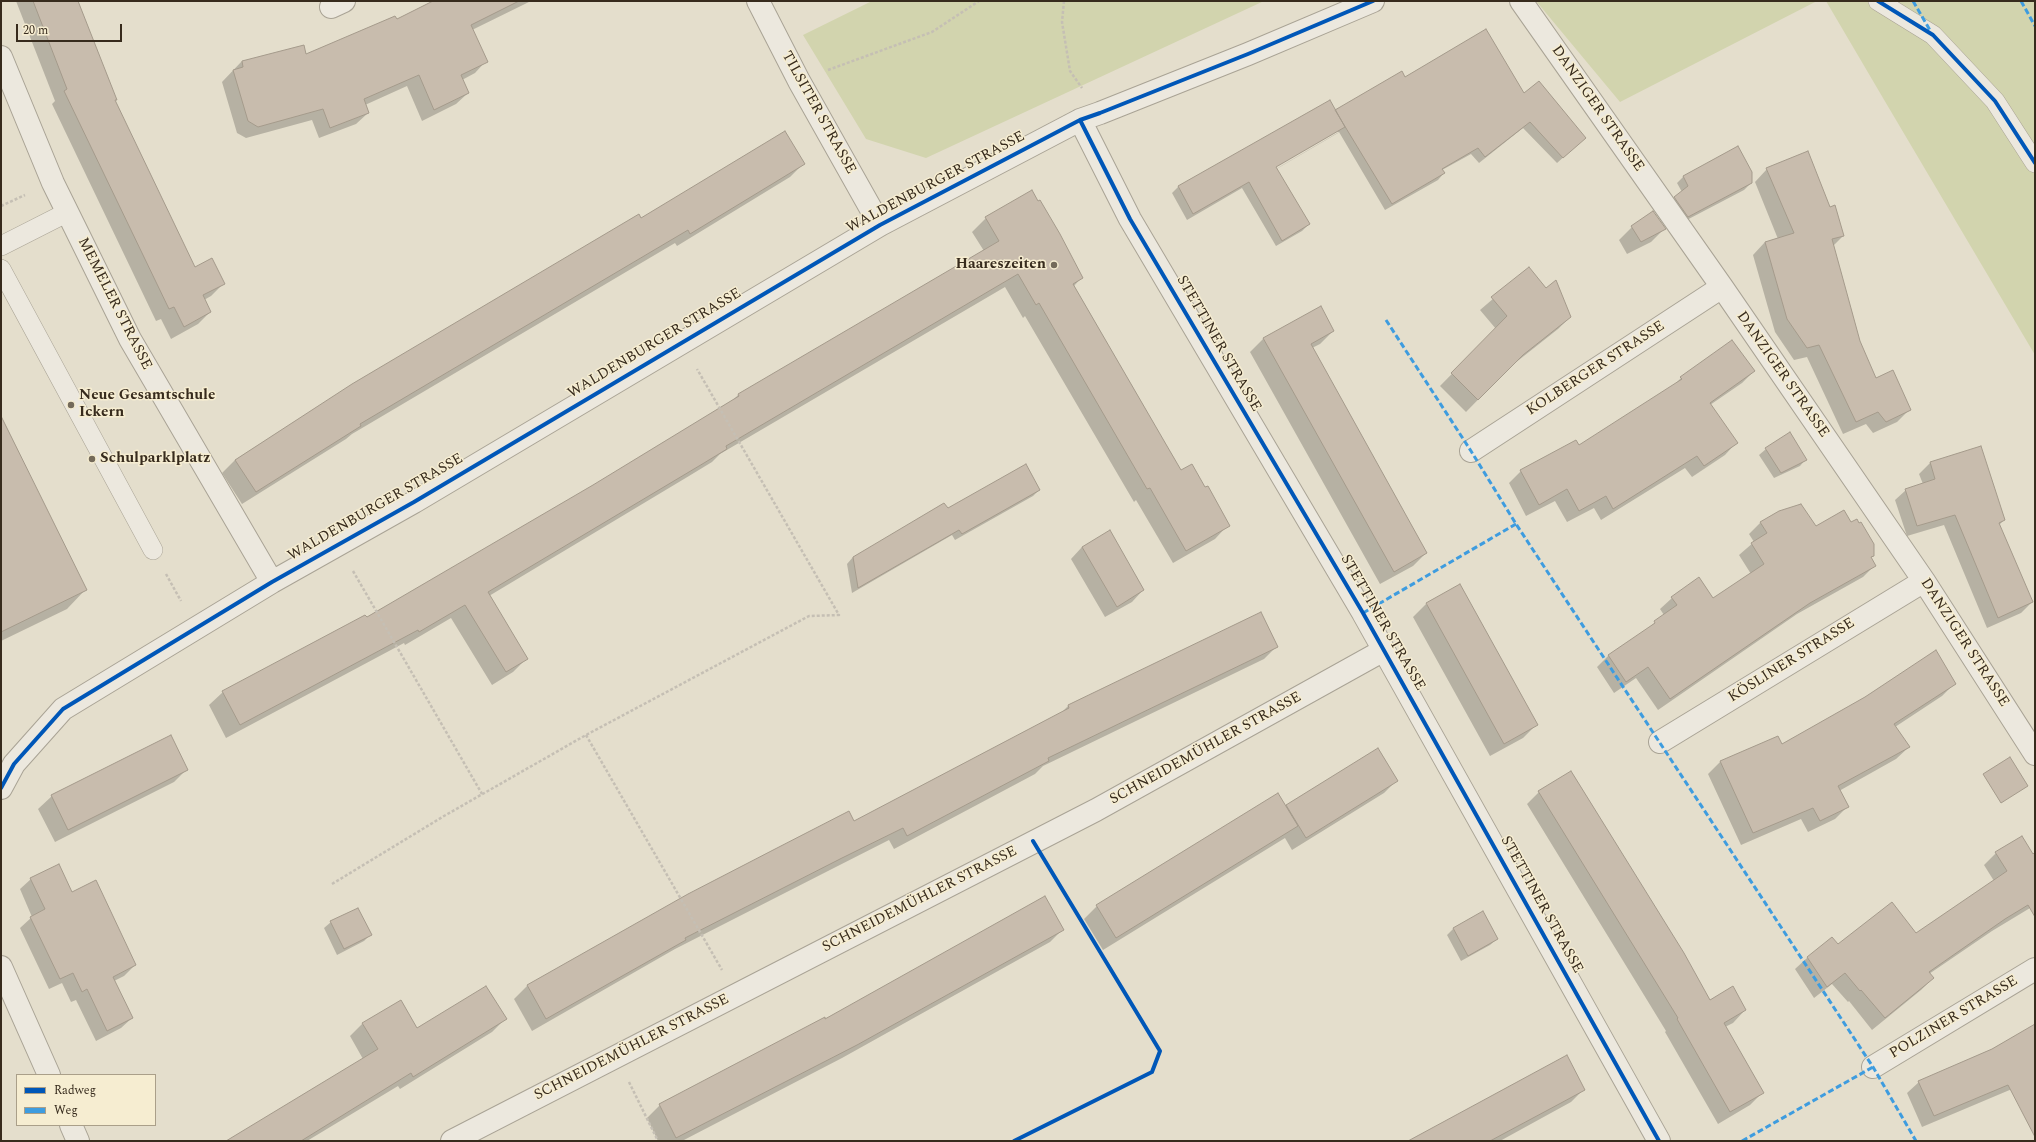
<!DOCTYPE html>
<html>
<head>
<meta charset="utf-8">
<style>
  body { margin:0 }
  #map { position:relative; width:2036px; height:1142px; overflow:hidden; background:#e4decc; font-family:Spectral,serif }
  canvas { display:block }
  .frame { position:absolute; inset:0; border:2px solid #372b1d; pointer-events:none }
  .legend { position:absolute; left:16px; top:1074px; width:140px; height:52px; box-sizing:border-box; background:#f6edd1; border:1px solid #aa9f89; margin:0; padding:5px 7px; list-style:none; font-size:12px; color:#372b1d }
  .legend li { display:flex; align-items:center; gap:8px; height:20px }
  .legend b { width:20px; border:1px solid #aa9f89 }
  .scale { position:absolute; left:16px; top:24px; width:106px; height:18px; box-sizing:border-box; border:2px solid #372b1d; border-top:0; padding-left:5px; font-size:12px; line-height:14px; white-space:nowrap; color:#372b1d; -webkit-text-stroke:3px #f6edd1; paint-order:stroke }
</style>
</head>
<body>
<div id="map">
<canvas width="2036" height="1142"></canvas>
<div class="frame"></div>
<ul class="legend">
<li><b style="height:5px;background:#0057b8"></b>Radweg</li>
<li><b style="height:5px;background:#3e9cdf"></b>Weg</li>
</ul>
<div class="scale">20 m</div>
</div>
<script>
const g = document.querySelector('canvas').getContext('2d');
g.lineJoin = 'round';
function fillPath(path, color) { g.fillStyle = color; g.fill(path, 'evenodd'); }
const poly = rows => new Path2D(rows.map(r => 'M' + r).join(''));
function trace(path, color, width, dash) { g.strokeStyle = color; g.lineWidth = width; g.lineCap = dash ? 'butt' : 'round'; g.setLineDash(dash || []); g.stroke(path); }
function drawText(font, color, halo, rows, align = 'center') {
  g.font = font + ' Spectral,serif'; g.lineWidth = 3; g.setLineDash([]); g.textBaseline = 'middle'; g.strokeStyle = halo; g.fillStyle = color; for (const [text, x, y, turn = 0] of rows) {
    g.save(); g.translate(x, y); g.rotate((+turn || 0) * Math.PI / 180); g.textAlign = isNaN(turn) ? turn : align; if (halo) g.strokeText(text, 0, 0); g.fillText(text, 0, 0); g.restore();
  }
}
fillPath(poly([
  [872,1,1264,1,926,158,866,139,803,35],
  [1536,1,1817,1,1620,102],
  [1826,1,2035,1,2035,355,1883,98]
]), '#d2d4ae');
fillPath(poly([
  [16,1,77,1,114,101,194,268,223,284,211,296,204,300,210,312,198,324,171,339,161,319,156,321,52,104,55,101],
  [436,1,531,1,472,30,486,61,475,73,462,80,468,93,456,104,422,121,407,86,365,105,368,113,356,124,319,138,312,120,246,138,237,133,222,82,242,61,306,55,396,21],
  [1405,78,1523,95,1585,138,1557,163,1523,128,1479,163,1471,154,1442,170,1444,173,1438,180,1385,210,1339,132,1276,169,1309,224,1302,231,1276,246,1242,188,1187,220,1172,193,1178,187,1329,102,1335,112],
  [1338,131,1338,133,1273,171,1272,169],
  [1738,148,1751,183,1744,190,1681,223,1668,204,1682,192,1677,183,1683,177],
  [803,164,790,177,677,246,675,243,352,434,346,439,242,504,222,473,235,460,352,385,640,219],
  [1767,169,1830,208,1843,236,1833,246,1859,342,1875,380,1910,409,1897,422,1873,433,1866,424,1843,434,1807,357,1794,360,1775,332,1753,255,1765,242,1778,239,1755,182],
  [986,218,1082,277,1074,286,1181,471,1205,489,1228,525,1215,539,1173,563,1136,500,1134,502,1025,316,1023,318,1005,287,720,454,712,462,689,476,489,596,526,659,513,672,492,685,451,618,405,645,404,643,226,738,209,705,223,692,366,619,593,486,733,400,738,395,984,251,972,232],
  [1632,227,1664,229,1651,242,1627,254,1619,240],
  [1529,268,1570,317,1558,329,1510,367,1466,412,1440,386,1496,329,1480,310],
  [1320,308,1333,331,1320,344,1312,348,1426,553,1413,566,1380,584,1250,352,1263,339],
  [1732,341,1754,371,1742,383,1710,405,1736,443,1725,455,1692,477,1685,468,1601,520,1594,508,1567,522,1555,501,1526,516,1509,483,1521,471,1579,446,1673,386,1681,378],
  [1,418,86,589,67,609,1,641],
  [1790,434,1806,459,1800,466,1774,478,1759,455,1766,449],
  [1980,447,2004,520,1999,525,2032,602,2021,613,1987,628,1944,525,1907,536,1895,500,1906,490,1923,484,1919,474,1930,463],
  [1039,490,1033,496,955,540,952,535,852,593,847,564,853,557,947,510],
  [1761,522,1816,527,1851,523,1873,555,1870,558,1875,565,1863,577,1797,614,1658,710,1636,678,1614,693,1597,667,1609,655,1645,631,1664,615,1660,609,1672,598,1713,600,1751,574,1739,555,1754,542,1749,534],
  [1110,532,1143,590,1132,602,1105,617,1071,559,1082,547],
  [1426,604,1536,725,1523,738,1490,756,1413,617],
  [1261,613,1277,646,1264,659,1043,766,1035,774,894,849,889,840,828,871,675,949,532,1031,514,999,527,986,688,895,853,823,1061,713,1068,706],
  [1955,683,1942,696,1895,727,1909,747,1896,759,1839,791,1848,806,1835,819,1808,832,1801,819,1741,845,1708,774,1720,762,1778,737,1782,745],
  [1378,749,1397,780,1384,793,1292,850,1285,838,1103,950,1084,919,1097,906,1285,806],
  [187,769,174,782,55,842,38,809,52,796],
  [1539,792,1709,1001,1745,1010,1733,1023,1725,1027,1763,1092,1750,1105,1718,1124,1665,1032,1666,1031,1527,804],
  [1996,853,2035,857,2035,905,1992,931,1929,974,1933,978,1921,990,1872,1030,1849,1001,1848,1002,1832,984,1814,998,1795,969,1807,958,1832,938,1838,945,1915,934,1994,881,1984,865],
  [31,879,135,965,124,976,114,981,132,1018,121,1028,96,1041,76,1000,71,1002,62,983,49,989,20,928,32,917,20,889],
  [331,922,371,934,364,941,337,955,324,928],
  [1063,929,1050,942,842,1058,682,1141,658,1141,647,1118,660,1105,825,1020],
  [1453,929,1497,939,1490,945,1461,961,1447,935],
  [505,1019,492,1032,400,1089,398,1086,307,1141,228,1141,363,1059,350,1036,363,1023,416,1029],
  [2035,1025,2035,1073,2012,1089,1922,1127,1907,1093,1919,1082,1992,1049],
  [1584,1089,1571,1102,1500,1141,1411,1141]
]), '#0003');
const building = poly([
  [33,1,78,1,117,100,115,100,195,267,212,258,225,284,203,295,211,312,184,327,174,307,169,309,64,91,67,89,33,1],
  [433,1,519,1,471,25,488,62,461,75,469,93,434,110,419,75,364,99,369,113,330,128,323,109,258,127,248,121,233,70,243,67,242,61,304,45,306,54,395,16,397,19,433,1],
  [1486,29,1524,93,1539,81,1586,138,1563,158,1530,122,1485,157,1478,148,1442,169,1445,173,1392,204,1335,110,1402,71,1405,77,1486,29],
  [1330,100,1345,127,1276,167,1310,224,1282,241,1249,182,1193,214,1178,186,1330,100],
  [785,131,805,164,690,234,688,230,360,424,361,426,256,492,235,460,352,384,639,214,641,218,785,131],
  [1738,146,1752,172,1752,183,1688,217,1674,197,1688,186,1683,176,1738,146],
  [1808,151,1830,207,1835,205,1844,236,1832,239,1860,341,1876,378,1893,370,1911,410,1886,422,1878,412,1856,422,1819,345,1807,348,1787,319,1765,242,1794,233,1766,168,1808,151],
  [1032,190,1038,201,1040,200,1060,234,1083,278,1073,284,1167,446,1181,470,1192,464,1205,487,1208,486,1230,526,1186,551,1150,488,1147,489,1039,303,1036,305,1018,274,726,446,727,449,704,463,488,592,528,659,506,672,465,605,419,632,418,630,240,725,222,691,365,615,367,617,593,485,739,396,738,394,999,241,985,217,1032,190],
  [1653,211,1666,229,1641,242,1631,226,1653,211],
  [1529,267,1546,288,1556,280,1571,317,1523,355,1478,400,1451,373,1507,316,1491,297,1529,267],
  [1321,306,1334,331,1311,344,1427,553,1394,572,1263,338,1321,306],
  [1732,340,1755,371,1710,403,1738,443,1704,466,1697,456,1613,509,1606,496,1579,511,1567,489,1539,505,1520,470,1576,440,1579,445,1682,379,1680,377,1732,340],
  [1,416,87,590,1,632,1,416],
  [1790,432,1807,460,1781,473,1765,448,1790,432],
  [1981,446,2005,520,1999,523,2033,602,1998,618,1955,515,1917,526,1905,489,1935,479,1930,462,1981,446],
  [1026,464,1040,490,962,534,959,530,858,588,853,557,944,503,948,508,1026,464],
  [1801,504,1816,526,1844,510,1851,522,1857,519,1859,523,1861,522,1874,544,1874,556,1871,557,1876,566,1810,603,1670,699,1648,667,1626,682,1608,655,1655,623,1654,621,1677,605,1671,597,1699,577,1713,598,1764,564,1751,543,1767,533,1760,522,1779,511,1801,504],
  [1110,530,1144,590,1117,607,1082,547,1110,530],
  [1460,584,1538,725,1504,744,1426,603,1460,584],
  [1261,612,1278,647,1048,758,1049,761,907,836,903,828,842,858,685,938,686,940,546,1019,527,985,688,894,777,848,849,811,854,821,1069,708,1068,705,1261,612],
  [1936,650,1956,684,1894,724,1910,747,1838,786,1849,807,1820,821,1813,808,1753,833,1720,761,1778,736,1782,744,1865,697,1936,650],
  [171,735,188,770,68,830,51,795,171,735],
  [1378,748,1398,781,1306,838,1286,805,1378,748],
  [2010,757,2028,786,2001,803,1983,774,2010,757],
  [1571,771,1684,953,1710,1000,1733,986,1746,1010,1724,1023,1764,1093,1730,1112,1677,1019,1678,1018,1538,791,1571,771],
  [1278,793,1298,826,1116,938,1096,905,1278,793],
  [2022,836,2033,854,2035,852,2035,917,2028,905,2005,919,1929,972,1934,978,1885,1018,1861,990,1860,991,1845,973,1827,987,1807,957,1832,937,1838,944,1892,902,1916,933,2007,871,1995,852,2022,836],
  [59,864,72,892,96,880,136,965,113,977,133,1018,107,1031,87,989,82,992,73,973,60,979,30,917,45,909,30,878,59,864],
  [1045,896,1064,930,857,1045,676,1138,659,1104,825,1017,825,1019,1045,896],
  [358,908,372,935,344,949,330,921,358,908],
  [1483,911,1498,939,1468,956,1453,928,1483,911],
  [486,986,507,1019,413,1077,411,1073,301,1141,226,1141,378,1049,362,1023,401,1000,417,1028,486,986],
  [2035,1024,2035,1137,2008,1085,1934,1116,1918,1081,1992,1049,2035,1024],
  [1567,1055,1585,1090,1561,1103,1490,1141,1408,1141,1567,1055]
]);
fillPath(building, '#c8bcad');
trace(building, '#a49a8b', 1);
const lane = poly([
  [1878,1,1933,35,1995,101,2035,163],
  [1,246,68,212],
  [1,269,153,550]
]);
const street = poly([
  [758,1,799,81,880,225],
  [1521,1,1722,287,1924,581,2035,754],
  [331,7,344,1],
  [1,57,53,183,130,339,272,582],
  [1080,120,1130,219,1363,613,1659,1141],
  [1471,451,1722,287],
  [1660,742,1924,581],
  [1,788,14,764,63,709,272,582,414,502,880,225,1080,120,1100,113,1248,54,1373,1],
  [1,967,49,1075],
  [1873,1067,2035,969],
  [71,1125,78,1141],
  [452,1141,1096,810,1384,650]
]);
trace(lane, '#a9a395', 20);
trace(street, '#a9a395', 24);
trace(poly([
  [1064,1,1062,22,1070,71,1082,88],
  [828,70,932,32,979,1],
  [1,206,25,195],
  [353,571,482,794],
  [166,574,181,601],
  [586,735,722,970],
  [332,884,444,816,586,735,809,616,839,615,697,369],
  [629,1082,658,1141]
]), '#c5bfb4', 2.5, [3, 2]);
trace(lane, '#ece8de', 19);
trace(street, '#ece8de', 22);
trace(poly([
  [1913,1,1931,32],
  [2021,1,2035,26],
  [1386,320,1471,451,1516,524,1873,1067,1916,1141],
  [1363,613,1516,524],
  [1742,1141,1873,1067]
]), '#3e9cdf', 3, [6, 3]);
trace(poly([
  [1878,1,1933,35,1995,101,2035,163],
  [1080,120,1130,219,1363,613,1659,1141],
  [1,788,14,764,63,709,272,582,414,502,880,225,1080,120,1100,113,1248,54,1373,1],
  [1014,1141,1152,1072,1160,1051,1033,841]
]), '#0057b8', 4);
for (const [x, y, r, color] of [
  [1054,265,4,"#746a5a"],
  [71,405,4,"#746a5a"],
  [92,459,4,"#746a5a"]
]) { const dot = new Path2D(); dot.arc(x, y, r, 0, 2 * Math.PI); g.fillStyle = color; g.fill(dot); trace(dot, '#f6edd1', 1.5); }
drawText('15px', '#372b1d', '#f6edd1', [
  ["DANZIGER STRASSE",1597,109,55],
  ["TILSITER STRASSE",818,113,61],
  ["WALDENBURGER STRASSE",936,183,-28],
  ["MEMELER STRASSE",114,304,63],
  ["WALDENBURGER STRASSE",655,344,-31],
  ["STETTINER STRASSE",1218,344,60],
  ["KOLBERGER STRASSE",1596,369,-33],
  ["DANZIGER STRASSE",1782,375,55],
  ["WALDENBURGER STRASSE",376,508,-30],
  ["STETTINER STRASSE",1382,623,60],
  ["DANZIGER STRASSE",1964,643,57],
  ["KÖSLINER STRASSE",1792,661,-32],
  ["SCHNEIDEMÜHLER STRASSE",1206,749,-29],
  ["SCHNEIDEMÜHLER STRASSE",920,900,-27],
  ["STETTINER STRASSE",1541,905,61],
  ["POLZINER STRASSE",1954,1018,-31],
  ["SCHNEIDEMÜHLER STRASSE",632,1048,-27]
]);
drawText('bold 15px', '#372b1d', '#f6edd1', [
  ["Haareszeiten",1046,265,"right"],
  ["Neue Gesamtschule",79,396],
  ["Ickern",79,413],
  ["Schulparklplatz",100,459]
], 'left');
</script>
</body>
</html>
